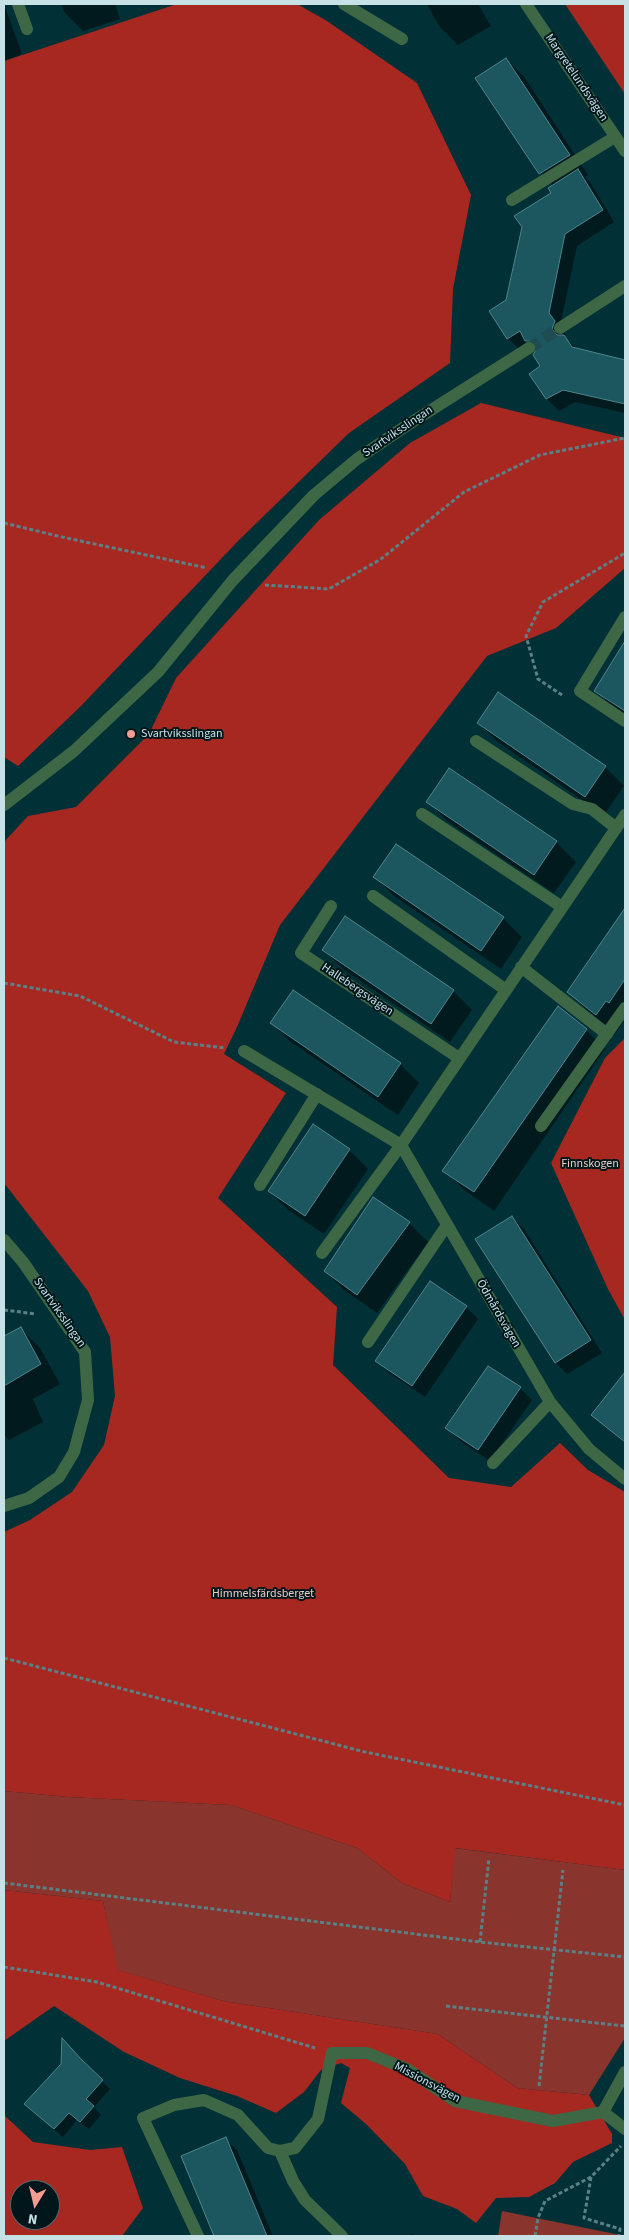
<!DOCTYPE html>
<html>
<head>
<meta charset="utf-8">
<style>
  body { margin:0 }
  #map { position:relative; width:629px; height:2240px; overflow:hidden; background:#013137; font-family:"Source Sans 3",sans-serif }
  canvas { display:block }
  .frame { position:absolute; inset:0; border:5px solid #c6e2e6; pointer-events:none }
  .north { position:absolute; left:10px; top:2180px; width:50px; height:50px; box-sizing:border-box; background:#01161a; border:1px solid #50686c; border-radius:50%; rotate:189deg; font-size:14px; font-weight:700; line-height:20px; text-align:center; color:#c6e2e6 }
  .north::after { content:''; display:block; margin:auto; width:18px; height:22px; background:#f59c90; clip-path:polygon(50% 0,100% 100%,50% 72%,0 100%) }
</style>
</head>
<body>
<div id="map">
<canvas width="629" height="2240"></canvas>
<div class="frame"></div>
<div class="north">N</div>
</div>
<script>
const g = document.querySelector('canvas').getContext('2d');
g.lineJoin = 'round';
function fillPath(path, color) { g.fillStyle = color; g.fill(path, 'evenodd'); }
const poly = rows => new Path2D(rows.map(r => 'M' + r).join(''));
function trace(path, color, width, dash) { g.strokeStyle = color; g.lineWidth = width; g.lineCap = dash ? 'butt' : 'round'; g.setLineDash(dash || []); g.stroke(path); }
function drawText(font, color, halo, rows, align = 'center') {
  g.font = font + ' "Source Sans 3",sans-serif'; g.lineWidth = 4; g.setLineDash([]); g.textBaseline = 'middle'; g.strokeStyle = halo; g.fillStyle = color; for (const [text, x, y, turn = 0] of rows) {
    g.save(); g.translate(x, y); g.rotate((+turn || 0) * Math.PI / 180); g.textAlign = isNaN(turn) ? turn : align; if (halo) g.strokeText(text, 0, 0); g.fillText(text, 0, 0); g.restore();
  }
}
fillPath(poly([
  [4,1791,68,1797,231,1805,357,1848,402,1883,450,1902,454,1848,625,1870,625,2038,589,2095,517,2088,438,2034,223,2001,117,1970,103,1901,4,1890],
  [502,2211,625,2236,498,2236]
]), '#89342c');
fillPath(poly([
  [177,4,297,4,327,21,417,83,471,195,453,289,450,363,349,433,239,540,80,707,18,766,4,757,4,61],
  [565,4,625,4,625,94],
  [481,403,625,438,625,568,556,628,487,656,280,925,237,1027,224,1054,286,1093,218,1198,337,1307,333,1365,449,1478,511,1487,560,1443,588,1470,625,1492,625,1870,455,1848,450,1902,402,1883,357,1848,231,1805,68,1797,4,1791,4,1532,30,1520,72,1492,104,1445,115,1396,110,1337,88,1291,4,1183,4,842,28,816,76,807,149,734,176,678,319,520,410,443],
  [625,1038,625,1320,608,1289,551,1163,605,1058],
  [4,1890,103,1901,118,1970,223,2001,438,2034,517,2088,589,2095,612,2134,612,2143,573,2162,555,2183,529,2197,496,2198,476,2223,457,2209,423,2196,405,2164,366,2124,341,2103,350,2068,341,2063,321,2070,304,2092,276,2113,237,2096,180,2078,124,2052,54,2006,4,2041],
  [4,2115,33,2142,90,2150,122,2147,143,2208,122,2236,4,2236],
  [20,2190,50,2190,50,2220,20,2220]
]), '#a72820');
fillPath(poly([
  [4,4,22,54,4,61],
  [61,4,115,4,120,19,83,31,64,12],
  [427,4,478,4,491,26,458,45,439,26],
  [506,59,525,78,588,175,585,177,590,182,614,222,577,246,560,326,566,334,564,337,577,349,625,361,625,413,575,402,559,411,547,399,531,374,541,366,537,351,530,344,520,350,508,338,491,311,507,301,553,193,553,186,540,173],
  [625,643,625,716,615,710,596,690],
  [478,723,605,767,624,786,604,815,498,742],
  [450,769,556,842,576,862,554,893,447,821,428,802],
  [396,845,503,918,522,937,501,969,394,896,375,877],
  [625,910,625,1020,616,1033,588,1011,569,992],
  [324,950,453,991,472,1010,450,1042,343,969],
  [293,992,400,1064,419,1083,398,1115,291,1042,272,1023],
  [558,1007,586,1030,605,1049,494,1211,463,1189,444,1170],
  [349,1150,368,1169,324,1234,288,1210,269,1191],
  [512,1217,524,1229,602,1353,567,1374,556,1363],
  [409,1223,428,1242,377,1313,344,1290,325,1271],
  [466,1307,478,1319,425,1397,389,1373,377,1361],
  [21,1329,40,1348,60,1384,33,1399,43,1422,9,1440,4,1435,4,1337],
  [621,1380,625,1383,625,1443,593,1415],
  [520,1388,532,1400,490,1461,459,1440,447,1428],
  [85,2065,110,2089,94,2107,101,2115,89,2129,77,2120,63,2137,34,2112],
  [225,2139,237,2150,273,2236,215,2236,182,2157],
  [410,2234,423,2236,410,2236]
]), '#0007');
const building = poly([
  [506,58,570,155,539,174,475,78,506,58],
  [578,169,603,210,565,234,549,313,555,321,552,329,557,335,564,335,572,347,625,360,625,404,563,390,546,399,529,374,540,366,533,355,537,348,536,343,532,341,525,341,520,331,507,339,489,311,506,300,522,227,514,216,551,193,548,188,578,169],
  [625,641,625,711,594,691,625,641],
  [498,692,606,766,585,797,477,723,498,692],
  [449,768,557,841,534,875,426,802,449,768],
  [396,844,504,917,481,951,373,877,396,844],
  [625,908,625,979,609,1003,606,1001,596,1015,567,992,625,908],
  [345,916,454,990,431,1024,322,950,345,916],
  [293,990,401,1063,378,1097,270,1023,293,990],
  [558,1006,587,1029,474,1192,442,1171,558,1006],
  [313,1124,350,1149,305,1216,268,1191,313,1124],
  [373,1197,410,1222,357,1295,324,1271,373,1197],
  [512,1216,591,1340,555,1363,475,1239,512,1216],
  [430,1281,467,1306,412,1386,375,1361,430,1281],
  [21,1327,41,1364,4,1386,4,1336,21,1327],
  [488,1366,521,1387,478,1450,445,1428,488,1366],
  [625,1372,625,1442,591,1415,625,1372],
  [62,2038,81,2059,103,2080,86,2099,94,2106,80,2122,69,2113,54,2129,24,2104,61,2064,62,2038],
  [226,2137,267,2236,214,2236,181,2156,226,2137]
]);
fillPath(building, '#1c565f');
trace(building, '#4d858e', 1);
trace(poly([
  [529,348,560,328]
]), '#1f4c51', 12, [12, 6]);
trace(poly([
  [4,523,62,537,207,568],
  [265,585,329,589,381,559,464,492,540,455,625,438],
  [562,695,538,679,526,636,543,602,625,553],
  [4,983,80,996,174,1042,226,1048],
  [4,1310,36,1314],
  [4,1658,365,1752,625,1805],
  [4,1883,480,1942,625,1957],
  [480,1942,489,1858],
  [4,1967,97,1982,315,2048],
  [446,2006,624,2026],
  [539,2086,563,1870],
  [591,2177,584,2218,620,2229,619,2236],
  [535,2236,538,2218,545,2201,591,2177,621,2146]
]), '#5a8186', 3, [4, 2.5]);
trace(poly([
  [344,4,402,39],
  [512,200,615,137],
  [280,2151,293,2181,305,2200,342,2236],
  [198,2236,143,2118,174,2105,204,2100,238,2115,268,2148,280,2151,295,2148,318,2119,332,2053,367,2053,407,2069,455,2101,553,2121,603,2112,625,2129]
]), '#3e6845', 12);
trace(poly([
  [18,4,27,29],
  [526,4,625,151],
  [560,328,625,286],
  [625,617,580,691,625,721],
  [476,741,573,804,592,809,616,828],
  [4,805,74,751,158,672,233,580,314,495,357,459,409,424,529,348],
  [422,814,562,907],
  [373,896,506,990],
  [331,906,301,953,459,1058],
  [521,967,607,1034],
  [244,1051,401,1145,550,1402,589,1449,625,1479],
  [541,1126,625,1008],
  [260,1185,317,1094],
  [4,1240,23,1262,85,1352,88,1400,74,1452,59,1477,29,1498,4,1506],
  [322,1253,401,1145,625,815],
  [368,1342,447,1225],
  [493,1463,550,1402],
  [603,2112,625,2072]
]), '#3e6845', 12);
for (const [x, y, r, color] of [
  [131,734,5,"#f59c90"]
]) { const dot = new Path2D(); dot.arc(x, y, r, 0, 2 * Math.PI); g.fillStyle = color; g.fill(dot); trace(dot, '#01161a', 2); }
drawText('12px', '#c6e2e6', '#01161a', [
  ["Margretelundsvägen",576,78,56],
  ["Svartviksslingan",398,432,-34],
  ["Hallebergsvägen",357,990,34],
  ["Svartviksslingan",59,1313,55],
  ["Ödmårdsvägen",498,1314,60],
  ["Missionsvägen",427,2083,28]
]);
drawText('12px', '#c6e2e6', '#01161a', [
  ["Svartviksslingan",141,734]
], 'left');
drawText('12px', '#edcbc6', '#01161a', [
  ["Finnskogen",590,1164],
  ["Himmelsfärdsberget",263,1594]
]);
</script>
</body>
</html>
